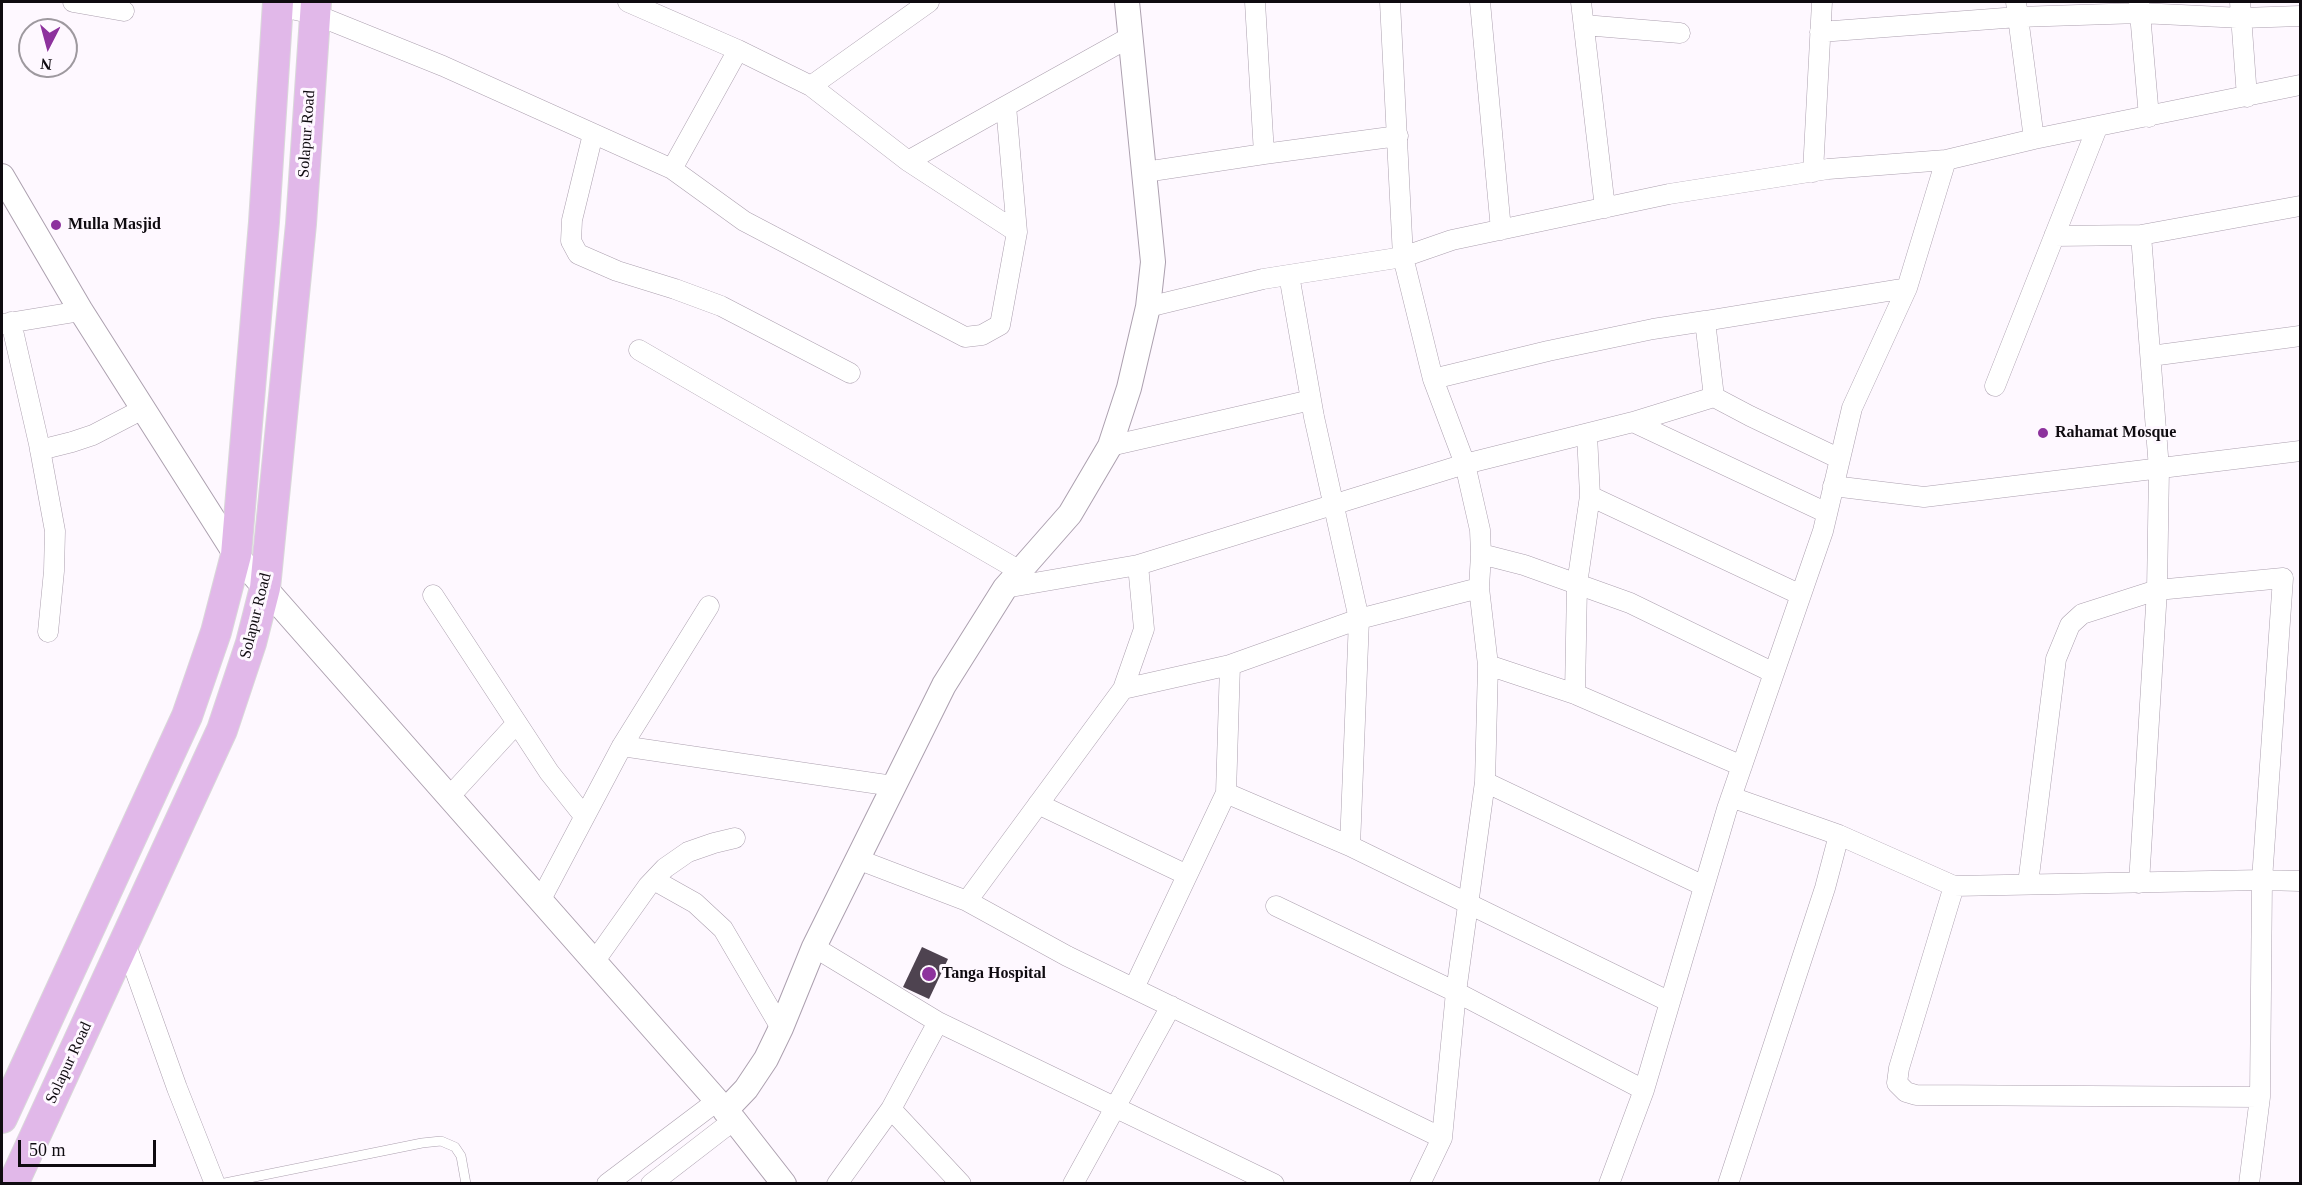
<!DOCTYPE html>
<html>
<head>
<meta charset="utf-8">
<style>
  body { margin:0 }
  #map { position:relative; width:2302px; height:1185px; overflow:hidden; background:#fef8ff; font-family:"Times New Roman",serif }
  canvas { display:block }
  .frame { position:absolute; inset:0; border:3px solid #0f0b10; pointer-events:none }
  .north { position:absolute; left:18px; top:18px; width:60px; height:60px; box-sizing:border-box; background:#fef8ff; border:2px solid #9e999f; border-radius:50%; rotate:186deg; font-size:16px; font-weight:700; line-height:24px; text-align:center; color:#0f0b10 }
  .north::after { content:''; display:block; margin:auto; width:21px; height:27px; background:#8d329d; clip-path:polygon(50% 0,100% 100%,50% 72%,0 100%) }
  .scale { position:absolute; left:18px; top:1140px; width:138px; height:27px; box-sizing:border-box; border:3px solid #0f0b10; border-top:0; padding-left:8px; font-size:18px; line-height:21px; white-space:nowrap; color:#0f0b10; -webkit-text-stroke:4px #fef8ff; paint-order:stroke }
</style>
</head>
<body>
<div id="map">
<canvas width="2302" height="1185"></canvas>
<div class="frame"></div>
<div class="north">N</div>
<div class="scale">50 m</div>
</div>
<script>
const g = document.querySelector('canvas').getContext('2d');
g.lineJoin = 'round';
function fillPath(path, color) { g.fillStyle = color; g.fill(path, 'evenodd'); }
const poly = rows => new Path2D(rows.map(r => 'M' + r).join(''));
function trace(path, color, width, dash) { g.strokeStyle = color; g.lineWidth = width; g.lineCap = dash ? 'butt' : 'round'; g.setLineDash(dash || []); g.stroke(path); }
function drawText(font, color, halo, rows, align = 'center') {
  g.font = font + ' "Times New Roman",serif'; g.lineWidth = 6; g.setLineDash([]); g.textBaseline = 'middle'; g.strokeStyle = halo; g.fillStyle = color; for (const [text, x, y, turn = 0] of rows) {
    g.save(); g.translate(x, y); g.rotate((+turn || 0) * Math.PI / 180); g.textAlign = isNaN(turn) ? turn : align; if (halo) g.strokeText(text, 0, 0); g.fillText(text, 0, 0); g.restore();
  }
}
fillPath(poly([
  [922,947,948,959,929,999,903,987]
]), '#4e4350');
const service = poly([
  [220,1184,422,1143,441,1141,455,1147,461,1156,466,1184]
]);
const minor = poly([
  [73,2,124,11],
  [628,2,738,50,811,86,908,161,1017,232],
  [1390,2,1403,257,1433,379,1465,464,1480,530,1481,554,1524,565,1630,603,1774,673],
  [1480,2,1501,230],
  [1581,2,1605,208],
  [2016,2,2034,139],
  [2139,2,2149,117],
  [2240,2,2247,97],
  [278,6,314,14,443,66,672,169,744,221,965,337,982,335,1000,325,1017,232,1006,106,1130,37],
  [1584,25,1680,33],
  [1820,32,2018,17,2140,13,2242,18,2300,16],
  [811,86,929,2],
  [593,134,572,220,571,241,578,254,617,271,675,289,721,306,850,373],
  [1264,154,1398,136],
  [908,161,1006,106],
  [672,169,738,50],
  [1145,172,1264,154,1255,2],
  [1813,172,1822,2],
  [2054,236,2141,235],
  [1289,275,1314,417,1359,619,1350,846],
  [1148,307,1263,279,1403,257,1452,240,1669,194,1828,169,1946,160],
  [1705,321,1907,288],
  [11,322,39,444,55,531,54,571,48,632],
  [2,324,81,311],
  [639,350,1020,571],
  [2151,356,2300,336],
  [1433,379,1548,351,1653,329,1705,321,1714,397,1750,416,1840,459],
  [1995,386,2097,128],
  [1633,422,1714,397],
  [1587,434,1590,496,1801,595],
  [1110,446,1311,400],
  [40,450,72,442,93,435,143,409],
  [1833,486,1924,497,2300,451],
  [1481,554,1479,588,1488,665,1485,782,1704,886],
  [1138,565,1465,464,1633,422,1827,513],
  [1005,588,1138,565,1144,629,1123,689],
  [1479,588,1359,619,1230,665,1226,793,1350,846,1670,1002],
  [433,595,549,772,584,816],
  [1488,665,1575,694,1742,766],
  [1575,694,1577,584,1590,496],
  [622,746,893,786],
  [449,797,517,723],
  [1731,797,1839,835,1954,886,2262,880,2300,881],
  [1038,804,1187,875],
  [857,859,967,901,1067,956,1442,1138],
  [654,880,695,903,723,929,781,1028],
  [2028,884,2056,659,2070,625,2082,614,2157,590,2139,883],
  [1954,886,1899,1068,1897,1083,1906,1092,1916,1095,2260,1097],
  [540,901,622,746,709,606],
  [967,901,1123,689,1230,665],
  [1276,906,1456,992,1644,1090],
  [125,942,177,1088,215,1184],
  [814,947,938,1022,1274,1184],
  [594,962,648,886,665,868,688,852,714,843,735,838],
  [1134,988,1226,793],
  [891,1109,961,1184],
  [607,1184,717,1101],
  [651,1184,734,1120],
  [837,1184,891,1109,938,1022],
  [1073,1184,1171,1006],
  [1420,1184,1442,1138,1456,992,1485,782],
  [1609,1184,1644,1090,1727,809,1823,531,1852,408,1907,288,1946,160,2034,139,2300,85],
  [1728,1184,1825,888,1839,835],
  [2249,1184,2260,1097,2262,880,2283,578,2157,590,2159,469,2141,235,2300,206]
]);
const tertiary = poly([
  [2,176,81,311,236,555,734,1120,784,1184],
  [725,1111,746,1089,766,1059,781,1028,814,947,944,685,1005,588,1070,514,1110,446,1129,388,1148,307,1153,262,1127,2]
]);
const primary = poly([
  [2,1118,187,716,216,632,236,555,264,222,278,2],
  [13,1184,222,730,251,643,265,588,301,224,316,2]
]);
trace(service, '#aca0af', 10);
trace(minor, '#aca0af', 21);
trace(tertiary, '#aca0af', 26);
trace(primary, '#d9d8d9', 32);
trace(service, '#fff', 9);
trace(minor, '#fff', 20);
trace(tertiary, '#fff', 24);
trace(primary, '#e1b8e9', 30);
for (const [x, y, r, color] of [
  [56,225,6,"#8d329d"],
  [2043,433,6,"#8d329d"],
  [929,974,8,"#8d329d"]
]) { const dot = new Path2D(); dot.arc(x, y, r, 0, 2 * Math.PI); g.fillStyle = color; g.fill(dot); trace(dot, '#fef8ff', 2); }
drawText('16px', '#0f0b10', '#fef8ff', [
  ["Solapur Road",307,134,-86],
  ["Solapur Road",256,616,-76],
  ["Solapur Road",69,1063,-65]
]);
drawText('bold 16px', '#0f0b10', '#fef8ff', [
  ["Mulla Masjid",68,225],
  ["Rahamat Mosque",2055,433],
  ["Tanga Hospital",942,974]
], 'left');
</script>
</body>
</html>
